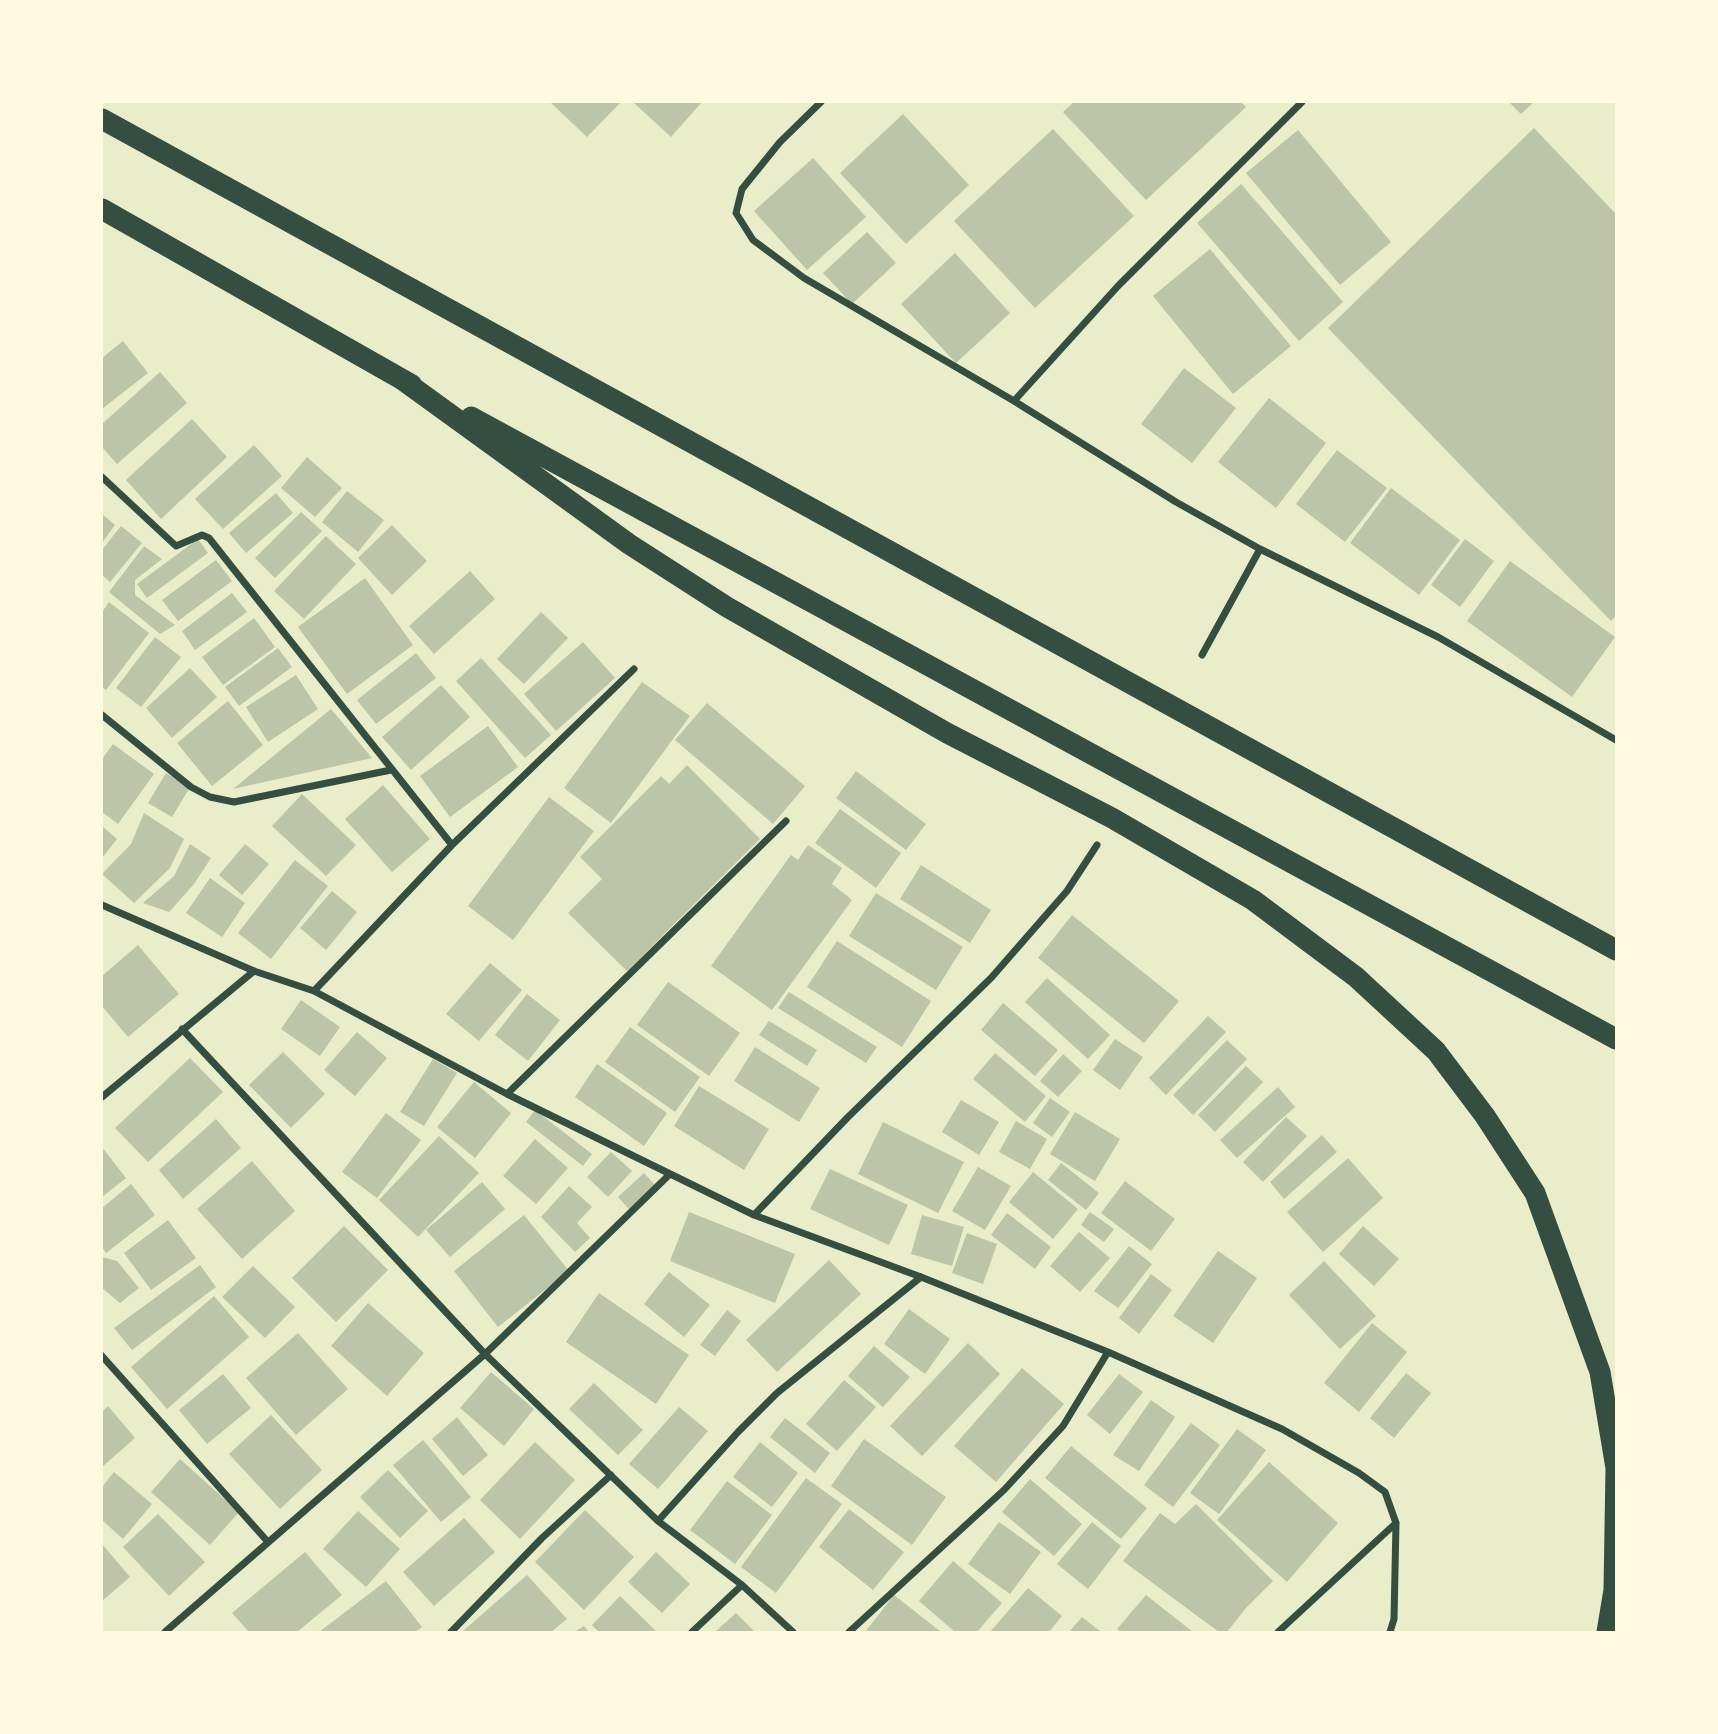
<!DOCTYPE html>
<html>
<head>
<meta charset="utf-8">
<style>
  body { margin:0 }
  #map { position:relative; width:1718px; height:1734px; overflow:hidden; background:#e9edc9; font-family:"Varela Round",sans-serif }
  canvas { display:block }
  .frame { position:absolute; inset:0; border:103px solid #fefae0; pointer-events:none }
</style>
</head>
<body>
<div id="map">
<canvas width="1718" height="1734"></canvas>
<div class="frame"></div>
</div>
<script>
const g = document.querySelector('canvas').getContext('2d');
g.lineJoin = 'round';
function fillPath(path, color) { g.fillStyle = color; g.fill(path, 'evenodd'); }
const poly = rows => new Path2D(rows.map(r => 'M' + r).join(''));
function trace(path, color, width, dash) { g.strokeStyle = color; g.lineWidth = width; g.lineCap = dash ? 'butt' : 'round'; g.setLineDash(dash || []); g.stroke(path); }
fillPath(poly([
  [550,102,621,102,587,137],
  [636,102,702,102,671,137,634,103],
  [1074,102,1241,102,1246,107,1146,200,1063,112],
  [1509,102,1534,102,1521,114],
  [903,114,969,185,906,244,840,173],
  [1534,128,1616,214,1616,616,1611,621,1328,328],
  [1053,129,1134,216,1035,308,954,221],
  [1298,130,1391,242,1340,285,1246,173],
  [813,158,866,217,807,270,754,211],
  [1241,184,1343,302,1299,341,1197,223],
  [867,232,896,263,852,304,823,273],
  [1210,249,1291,346,1233,394,1153,296],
  [955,253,1010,313,956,363,901,304],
  [123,341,148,373,102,409,102,358],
  [1184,368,1236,408,1192,463,1141,424],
  [160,372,187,403,117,464,102,447,102,424],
  [1269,398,1326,443,1276,508,1218,462],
  [192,419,227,457,161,519,126,480],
  [254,445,282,476,223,529,195,499],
  [1337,450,1387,488,1345,542,1296,504],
  [307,457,342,488,315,517,281,488],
  [1391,488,1460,540,1419,595,1350,543],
  [347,491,384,520,358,552,322,522],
  [276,493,293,513,246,553,229,533],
  [301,512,322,531,275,578,255,558],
  [102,514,115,525,102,543],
  [392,525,427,561,392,595,358,558],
  [121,526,142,543,110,582,102,575,102,550],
  [326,536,356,564,304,619,274,591],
  [198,539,208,553,147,598,137,584],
  [1465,539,1494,561,1460,607,1431,585],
  [144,546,162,559,135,580,135,595,175,625,160,634,109,592],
  [216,560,232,581,178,621,162,600],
  [1510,561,1615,637,1572,697,1467,621],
  [470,571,495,599,434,654,409,626],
  [365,578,413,645,347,694,298,627],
  [232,593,247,612,195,650,182,631],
  [109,602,149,633,106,690,102,687,102,612],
  [541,612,568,638,524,684,497,659],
  [254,618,275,647,223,685,202,657],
  [155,637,181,657,141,707,116,688],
  [583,642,615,678,556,731,524,694],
  [278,648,292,667,239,706,225,687],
  [416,653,436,678,376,724,357,700],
  [481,658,551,735,525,758,456,681],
  [190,668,217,697,172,738,146,708],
  [296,675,318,709,268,742,246,707],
  [642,682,690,716,611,823,564,788],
  [441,685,470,717,411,770,382,737],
  [228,701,263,745,212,786,177,743],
  [707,703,805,786,773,824,675,740],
  [331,709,372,758,233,789],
  [488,726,518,767,450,817,420,776],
  [113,744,154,774,118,824,102,812,102,759],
  [687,765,760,839,627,971,568,913,602,879,580,857,661,776,669,784],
  [856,771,926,824,906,850,836,798],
  [166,773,190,787,172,817,148,803],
  [383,785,430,839,392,872,345,819],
  [302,794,356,845,326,876,272,826],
  [549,797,594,831,513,940,468,906],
  [840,809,901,853,876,888,815,843],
  [144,813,184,839,170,868,134,903,102,874,131,844],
  [102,826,117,839,102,858],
  [190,844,211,858,194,884,169,912,143,903,174,876],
  [245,844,269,864,242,895,219,875],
  [808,845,842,868,832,884,852,900,772,1010,711,966,791,855,798,860],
  [295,860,328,886,271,959,238,933],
  [921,865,991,910,970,943,900,899],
  [210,878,245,903,222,937,186,913],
  [332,891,357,912,326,950,300,928],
  [876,893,963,947,936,990,849,936],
  [1072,915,1179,1001,1144,1043,1038,958],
  [837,941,931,1001,902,1047,807,987],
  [138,945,179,994,128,1037,102,1006,102,976],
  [490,963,522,990,479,1041,446,1014],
  [1047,978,1110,1035,1088,1059,1025,1002],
  [668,982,740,1033,709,1076,637,1025],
  [789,992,877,1047,866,1063,778,1008],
  [527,994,560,1020,528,1061,495,1035],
  [301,1000,340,1027,320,1056,281,1029],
  [1003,1003,1058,1050,1035,1076,981,1030],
  [1208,1016,1226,1032,1166,1095,1149,1078],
  [769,1021,817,1050,807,1066,759,1035],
  [630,1027,700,1077,675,1112,605,1062],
  [357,1032,387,1058,355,1096,324,1070],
  [1115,1039,1143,1057,1120,1090,1093,1070],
  [1227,1040,1247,1059,1193,1115,1173,1095],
  [755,1047,820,1088,799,1122,734,1081],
  [283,1052,325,1094,291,1128,249,1085],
  [995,1053,1046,1096,1025,1122,973,1079],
  [1063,1054,1082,1071,1058,1097,1040,1081],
  [190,1058,223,1092,148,1162,115,1128],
  [433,1059,457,1073,424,1126,400,1112],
  [597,1064,667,1113,644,1146,575,1097],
  [1246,1066,1263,1082,1215,1132,1198,1115],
  [474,1082,511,1113,475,1158,437,1127],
  [699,1086,769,1129,744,1170,674,1126],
  [1278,1087,1295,1107,1237,1158,1220,1140],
  [1050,1098,1070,1112,1052,1137,1033,1123],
  [961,1100,999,1122,979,1155,942,1132],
  [535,1110,592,1154,583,1166,526,1122],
  [1075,1112,1120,1139,1095,1181,1050,1154],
  [386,1113,421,1140,377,1198,342,1172],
  [1286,1117,1307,1136,1263,1182,1243,1162],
  [216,1119,241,1148,183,1199,159,1170],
  [1016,1121,1047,1139,1030,1169,999,1152],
  [883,1122,964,1162,938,1213,858,1174],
  [1322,1135,1337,1152,1284,1199,1270,1182],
  [439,1136,479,1173,418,1237,379,1200],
  [535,1139,568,1168,536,1204,503,1176],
  [102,1147,126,1178,102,1197],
  [611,1152,632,1171,608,1197,587,1177],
  [1348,1158,1383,1198,1323,1252,1287,1212],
  [252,1161,295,1211,242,1259,197,1209],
  [1061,1163,1099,1193,1086,1210,1048,1180],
  [978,1167,1011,1186,985,1230,952,1211],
  [830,1169,908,1205,889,1245,810,1209],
  [1033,1172,1078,1209,1053,1239,1009,1202],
  [644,1173,655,1185,629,1209,618,1197],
  [1125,1181,1175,1219,1151,1251,1101,1213],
  [482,1182,505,1209,450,1257,426,1230],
  [131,1184,155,1215,106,1253,102,1247,102,1208],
  [569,1186,592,1207,577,1223,590,1238,575,1252,541,1217],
  [689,1212,795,1254,775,1303,670,1261],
  [1090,1212,1114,1229,1104,1242,1081,1225],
  [1007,1213,1051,1247,1035,1269,991,1235],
  [524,1215,569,1271,498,1327,454,1271],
  [922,1215,964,1227,952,1266,911,1254],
  [168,1220,196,1258,151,1290,124,1253],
  [344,1226,388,1270,336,1322,292,1278],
  [1363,1226,1399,1259,1374,1286,1339,1254],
  [1079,1232,1110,1258,1080,1292,1050,1266],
  [967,1233,997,1244,983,1284,952,1273],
  [1129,1246,1152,1264,1118,1308,1094,1291],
  [1218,1251,1257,1278,1213,1343,1173,1316],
  [102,1257,117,1261,139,1288,120,1303,102,1288],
  [829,1260,861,1294,777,1372,746,1340],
  [1324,1261,1376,1316,1340,1349,1289,1295],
  [200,1265,216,1287,132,1350,114,1328],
  [253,1266,295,1307,265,1338,222,1297],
  [669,1272,710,1305,684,1337,644,1304],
  [1151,1274,1172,1290,1139,1334,1119,1318],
  [599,1293,689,1355,656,1404,566,1342],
  [214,1296,249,1337,167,1409,131,1367],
  [368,1303,424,1353,387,1396,331,1346],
  [909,1309,950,1339,925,1374,884,1344],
  [727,1310,741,1321,715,1356,700,1345],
  [1372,1323,1407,1352,1359,1412,1324,1383],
  [298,1333,348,1389,296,1435,246,1378],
  [968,1343,1000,1374,922,1456,890,1426],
  [874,1346,910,1377,883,1407,848,1376],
  [1022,1368,1064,1404,996,1482,954,1446],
  [491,1372,534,1409,504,1446,460,1408],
  [1406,1373,1431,1393,1394,1438,1370,1418],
  [223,1374,251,1408,207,1444,179,1410],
  [1119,1374,1143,1392,1110,1434,1087,1415],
  [844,1380,876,1407,837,1451,806,1424],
  [594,1383,643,1430,618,1455,569,1409],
  [1151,1400,1175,1417,1139,1471,1113,1455],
  [108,1406,135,1438,102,1467,102,1412],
  [679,1407,708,1431,658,1489,629,1464],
  [271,1415,322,1470,280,1509,229,1454],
  [457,1417,488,1455,463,1476,432,1439],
  [785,1418,830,1453,815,1473,770,1437],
  [1191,1423,1220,1445,1173,1507,1144,1485],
  [1237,1429,1266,1450,1219,1514,1190,1493],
  [864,1439,946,1497,912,1545,831,1486],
  [423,1440,471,1497,441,1522,393,1465],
  [535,1442,575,1480,520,1539,480,1500],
  [760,1442,798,1473,772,1507,733,1477],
  [1071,1446,1147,1508,1121,1539,1045,1478],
  [180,1459,239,1512,210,1545,151,1492],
  [1269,1462,1338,1523,1287,1582,1217,1520],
  [388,1470,428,1511,400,1538,360,1497],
  [114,1472,152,1504,123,1539,102,1520,102,1487],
  [806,1478,842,1504,776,1593,741,1567],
  [1030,1479,1082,1524,1054,1556,1002,1512],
  [727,1481,772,1515,735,1564,690,1530],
  [1196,1504,1273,1581,1246,1608,1227,1632,1219,1632,1123,1561,1160,1513,1175,1524],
  [849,1509,904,1552,873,1590,819,1547],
  [585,1510,634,1557,584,1610,535,1562],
  [358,1511,400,1549,366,1587,323,1549],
  [158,1514,205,1562,169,1596,123,1547],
  [464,1518,495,1552,434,1606,403,1572],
  [999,1522,1041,1552,1010,1594,968,1564],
  [1092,1522,1121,1546,1088,1589,1057,1564],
  [102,1544,130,1577,102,1601],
  [305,1552,342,1595,297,1632,249,1632,232,1613],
  [656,1552,690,1584,662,1613,628,1582],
  [953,1561,1002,1603,977,1632,955,1632,919,1601],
  [527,1575,567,1619,551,1632,464,1632,463,1631],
  [386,1581,422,1627,415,1632,319,1632],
  [1028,1588,1062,1616,1049,1632,990,1632],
  [894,1595,941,1632,865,1632],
  [1146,1595,1193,1632,1121,1632,1117,1629],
  [620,1596,657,1632,599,1632,592,1625],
  [736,1613,755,1632,715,1632],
  [1082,1617,1101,1632,1069,1632],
  [584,1626,589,1632,574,1632]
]), '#bcc5a7');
trace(poly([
  [821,102,780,142,742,189,736,213,753,240,804,278,1014,401,1176,502,1260,549,1438,637,1616,740],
  [1014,401,1118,286,1302,102],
  [102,477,176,546,202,535,209,538,452,845],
  [1202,655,1260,549],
  [102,715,191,787,210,797,234,802,391,770],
  [102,905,254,971,314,991,507,1094,754,1215,921,1277,1108,1352,1282,1429,1359,1473,1385,1492,1396,1523,1394,1619,1390,1632],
  [314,991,452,845,634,669],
  [182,1029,485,1354,658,1521,742,1585,793,1632],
  [507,1094,786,821],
  [102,1097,254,971],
  [754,1215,848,1117,991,978,1067,891,1097,845],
  [102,1356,268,1542],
  [658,1521,738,1432,777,1393,921,1277],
  [165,1632,485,1354,669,1175],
  [451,1632,542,1538,611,1475],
  [692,1632,742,1585],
  [849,1632,1004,1490,1063,1426,1108,1352],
  [1278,1632,1396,1523]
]), '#344e41', 7);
trace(poly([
  [102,119,1616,950],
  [102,209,412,385],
  [400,378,629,544,727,607,947,733,1112,818,1253,900,1356,977,1436,1051,1485,1116,1535,1193,1600,1372,1616,1468,1614,1590,1607,1632],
  [471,417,1616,1039]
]), '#344e41', 21);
</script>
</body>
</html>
